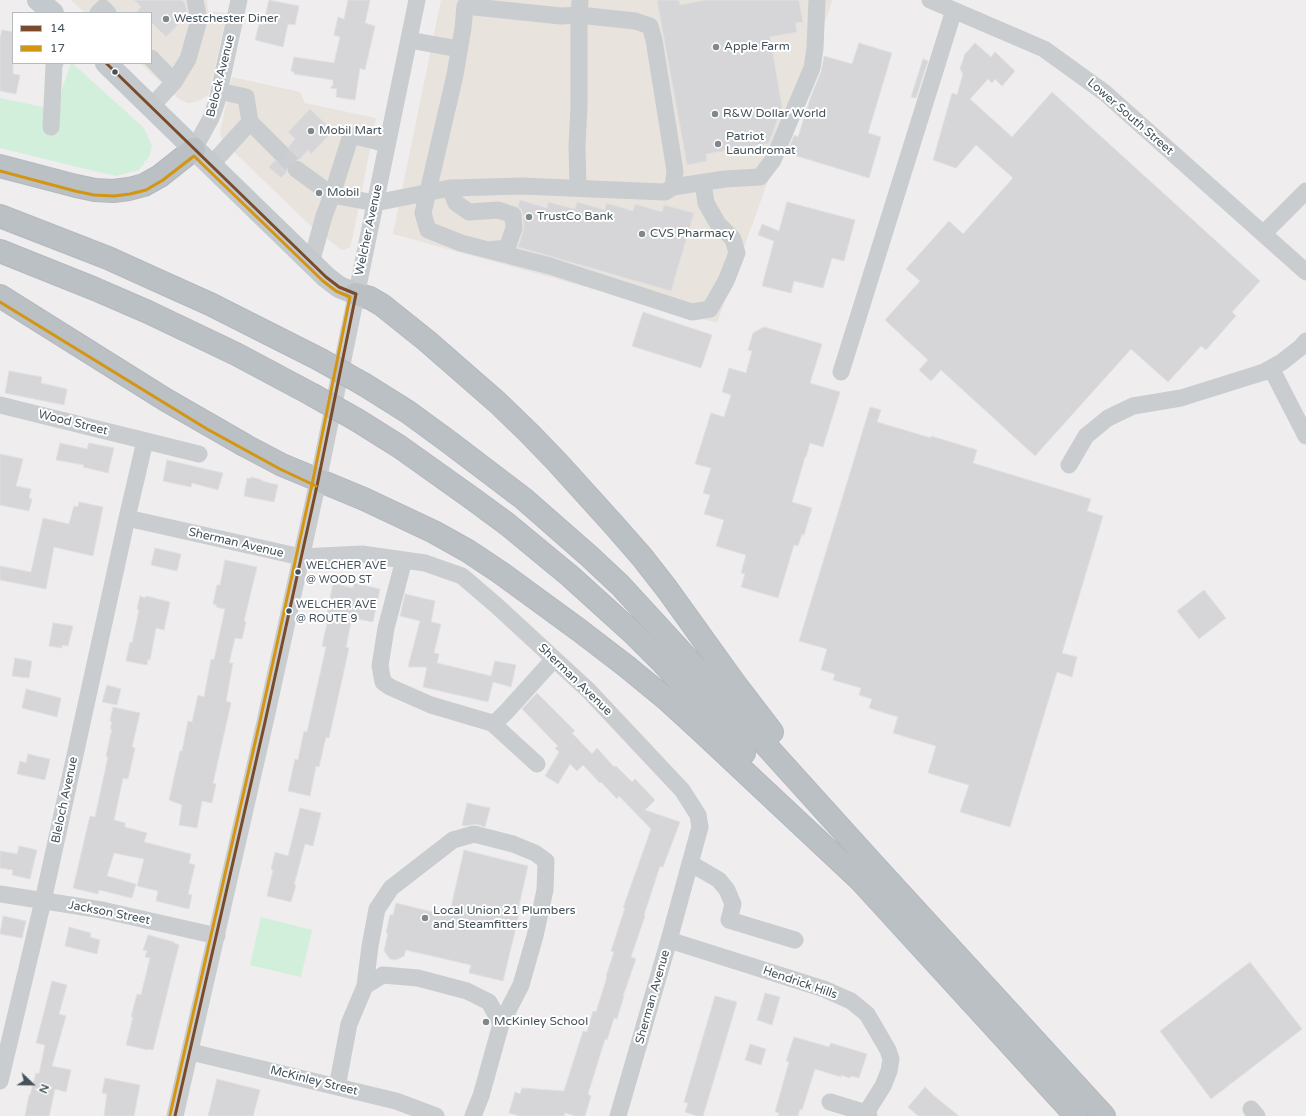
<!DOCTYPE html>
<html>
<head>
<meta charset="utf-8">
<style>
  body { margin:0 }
  #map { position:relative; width:1306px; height:1116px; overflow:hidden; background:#efedee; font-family:"Varela Round",sans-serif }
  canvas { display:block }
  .legend { position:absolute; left:12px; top:12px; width:140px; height:52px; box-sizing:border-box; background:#fff; border:1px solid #b4babd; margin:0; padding:5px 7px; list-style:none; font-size:12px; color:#44525b }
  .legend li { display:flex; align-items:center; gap:8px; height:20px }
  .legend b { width:20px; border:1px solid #b4babd }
  .north { position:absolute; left:12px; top:1064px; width:40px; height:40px; -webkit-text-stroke:3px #fff; paint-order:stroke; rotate:112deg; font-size:11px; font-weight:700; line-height:16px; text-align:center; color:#44525b }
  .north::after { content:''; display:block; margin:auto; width:14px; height:18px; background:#44525b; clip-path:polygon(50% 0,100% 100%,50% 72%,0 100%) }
</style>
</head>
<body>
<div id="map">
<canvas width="1306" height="1116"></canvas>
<ul class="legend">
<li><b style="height:5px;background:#7a4b2a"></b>14</li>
<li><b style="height:5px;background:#d39512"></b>17</li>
</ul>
<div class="north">N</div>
</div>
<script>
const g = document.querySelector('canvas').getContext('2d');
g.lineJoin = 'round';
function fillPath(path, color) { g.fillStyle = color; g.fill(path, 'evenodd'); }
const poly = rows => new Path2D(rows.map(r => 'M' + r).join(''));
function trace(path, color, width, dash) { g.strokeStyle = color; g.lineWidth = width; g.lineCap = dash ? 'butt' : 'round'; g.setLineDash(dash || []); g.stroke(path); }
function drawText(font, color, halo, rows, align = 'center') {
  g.font = font + ' "Varela Round",sans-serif'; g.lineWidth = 4; g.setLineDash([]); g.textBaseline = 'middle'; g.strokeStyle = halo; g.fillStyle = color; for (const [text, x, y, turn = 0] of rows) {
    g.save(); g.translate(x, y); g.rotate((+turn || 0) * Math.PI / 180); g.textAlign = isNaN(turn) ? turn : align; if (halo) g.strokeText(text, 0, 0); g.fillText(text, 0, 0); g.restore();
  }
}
fillPath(poly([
  [71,0,207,0,208,11,227,13,211,85,208,95,202,99,196,102,188,103,179,99,140,63,151,63,151,13,85,13],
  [441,0,832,0,832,2,717,323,393,234],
  [232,77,300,92,305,103,376,118,353,236,350,247,344,250,340,249,313,228,239,157,221,138,220,132]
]), '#e8e3dd');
fillPath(poly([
  [71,63,72,63,144,128,152,146,150,155,139,170,115,176,0,148,0,98,47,108,57,132,62,89],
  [261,917,312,930,301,977,250,965]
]), '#d1efda');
const building = poly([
  [134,0,182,0,185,3,187,12,180,19,182,20,166,37,151,22,151,13,136,13,141,7,134,0],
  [269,0,299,6,295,25,288,24,283,47,255,40,259,24,263,25,269,0],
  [348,0,370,0,365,23,375,26,365,70,360,68,355,100,336,97,337,89,330,88,333,85,333,80,294,74,294,72,291,71,294,57,334,63,340,37,334,35,338,17,344,19,348,0],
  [657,0,679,0,680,5,706,0,799,0,803,22,795,23,797,32,770,37,782,107,769,143,706,154,707,161,687,165,657,0],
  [2,30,13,32,13,74,20,75,16,94,0,91,0,38,2,30],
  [859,43,892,53,868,133,881,137,869,178,787,153,794,135,798,137,811,96,821,72,824,56,852,64,859,43],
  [975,43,991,57,995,52,1015,71,1002,86,995,79,992,83,988,79,970,99,1012,137,1052,92,1260,281,1232,312,1236,316,1206,350,1201,346,1168,382,1131,349,1035,456,941,370,931,381,919,370,928,360,885,320,920,281,906,269,949,221,963,234,1013,178,976,145,956,168,933,160,952,93,957,95,963,74,960,69,965,54,975,43],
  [923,59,928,61,916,98,911,97,923,59],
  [310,109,333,131,311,154,308,150,299,160,292,160,288,163,286,168,287,172,281,178,269,167,275,160,282,162,287,159,290,154,288,147,295,139,288,132,310,109],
  [520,200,547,208,548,202,575,209,577,202,605,210,606,203,633,211,635,204,662,212,664,205,694,213,671,291,518,247,524,228,523,214,521,209,518,207,520,200],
  [787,202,855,220,844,261,832,258,823,288,794,281,791,293,762,286,774,241,758,235,762,224,779,231,787,202],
  [643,312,712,335,701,368,632,346,643,312],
  [764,327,822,344,810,383,840,392,823,447,810,443,806,457,805,457,792,502,812,508,804,535,802,534,798,546,794,545,778,598,741,587,745,574,741,573,746,555,716,546,724,520,704,514,710,495,703,493,711,468,695,464,711,413,724,417,731,395,722,392,729,368,746,373,752,351,748,350,753,333,764,327],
  [9,371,42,377,41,383,67,389,64,405,5,393,9,371],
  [870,407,881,410,877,422,931,438,931,436,977,450,973,463,1091,499,1087,511,1103,516,1062,653,1077,657,1072,677,1057,672,1010,827,960,812,969,785,928,773,936,746,893,733,898,717,869,708,872,699,859,695,861,688,833,680,835,674,821,670,827,649,799,641,870,407],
  [60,443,87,449,89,443,114,448,108,473,83,467,84,465,56,460,60,443],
  [0,454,23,459,16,486,31,489,29,498,32,499,29,511,0,505,0,454],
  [167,460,223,473,218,490,192,483,191,487,163,481,167,460],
  [251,477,262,480,262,481,278,485,274,502,244,496,247,478,251,479,251,477],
  [79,502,103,507,93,556,54,547,46,589,0,580,0,566,31,572,43,518,69,524,74,506,78,507,79,502],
  [155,548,181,554,177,571,151,565,155,548],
  [225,560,257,567,244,621,246,622,242,639,235,638,229,663,233,663,226,701,231,703,213,783,216,784,212,803,202,801,197,828,179,825,182,805,169,800,180,751,182,751,188,721,192,722,198,695,204,697,211,659,214,660,225,609,216,607,217,605,213,604,217,585,220,585,225,560],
  [333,583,353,588,354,583,380,589,373,622,352,618,346,647,349,648,329,738,326,737,319,767,316,766,310,796,288,791,295,759,298,760,304,731,307,732,326,647,322,646,329,614,327,613,333,583],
  [1204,590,1226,618,1199,639,1177,611,1204,590],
  [405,594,435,601,431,622,441,624,434,653,439,654,437,663,491,676,495,661,516,665,511,687,493,682,488,702,423,687,427,667,408,667,420,621,400,616,405,594],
  [140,596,145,598,146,596,170,602,164,630,156,628,150,660,148,659,147,665,126,661,130,642,132,643,139,610,137,609,140,596],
  [53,623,73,626,68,646,62,645,62,648,49,646,53,623],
  [15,658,32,661,29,678,12,676,15,658],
  [107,685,121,689,117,705,102,702,107,685],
  [26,689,61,698,57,717,22,708,26,689],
  [537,693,575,731,572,733,592,754,597,748,614,767,616,766,632,782,635,779,655,800,645,810,680,822,663,867,660,866,644,915,645,916,631,957,636,959,623,996,624,996,617,1019,614,1018,607,1040,605,1039,588,1094,591,1096,585,1116,575,1116,565,1113,564,1116,519,1116,509,1113,515,1092,520,1094,522,1088,564,1091,583,1031,587,1032,593,1011,596,1012,607,977,606,976,614,952,611,951,625,908,623,908,651,829,619,796,617,799,601,782,600,783,583,765,577,771,570,764,558,784,545,776,559,752,555,748,558,746,522,709,537,693],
  [113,707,140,713,132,747,135,748,128,779,123,778,114,820,125,823,125,827,147,833,144,842,191,854,189,863,195,865,188,894,192,895,189,909,156,901,158,891,137,886,144,859,114,853,107,876,136,884,132,898,99,890,98,894,73,888,90,816,95,817,108,757,106,756,112,729,110,729,112,722,110,721,113,707],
  [28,754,50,759,45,780,17,774,20,761,26,763,28,754],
  [467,803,490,808,485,827,476,824,465,826,462,825,467,803],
  [300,808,321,813,313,846,305,844,294,885,296,885,291,902,267,896,273,870,271,869,275,852,288,856,300,808],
  [19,846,37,850,30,879,12,875,13,870,0,868,0,851,17,854,19,846],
  [464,850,528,866,517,914,519,915,503,981,469,973,471,965,406,950,404,956,396,960,390,959,384,951,388,933,386,933,390,915,393,915,396,903,449,916,464,850],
  [3,916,26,921,22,938,0,934,3,916],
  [69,927,91,933,90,937,100,940,97,954,65,946,69,927],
  [148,935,174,942,174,943,179,945,153,1050,149,1049,148,1050,126,1045,133,1017,131,1017,137,994,141,995,150,958,145,957,147,951,143,950,148,935],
  [1250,962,1302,1029,1211,1099,1160,1031,1250,962],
  [52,981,67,985,59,1014,66,1016,52,1066,71,1070,66,1092,55,1089,49,1116,25,1116,29,1095,30,1095,36,1073,39,1074,45,1045,36,1043,52,981],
  [765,993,780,997,772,1025,757,1020,765,993],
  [715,996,737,1002,703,1116,697,1116,685,1112,688,1103,684,1102,715,996],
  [794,1037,829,1047,831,1043,867,1054,859,1078,851,1076,850,1078,841,1075,841,1077,815,1069,802,1110,800,1109,798,1116,778,1116,779,1113,775,1112,789,1062,786,1061,794,1037],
  [750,1044,766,1049,761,1065,745,1060,750,1044],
  [105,1078,140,1085,134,1116,104,1116,107,1094,102,1093,105,1078],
  [217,1079,260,1090,253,1116,208,1116,217,1079],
  [925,1087,933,1095,959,1116,918,1116,908,1107,925,1087]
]);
fillPath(building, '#d6d6d8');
trace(building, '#e0dfe1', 1);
trace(poly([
  [280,152,296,169]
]), '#cdced1', 17, [17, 8]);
const highway = poly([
  [0,166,76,186,95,190,113,191,129,189,144,185,160,176,194,149],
  [0,216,108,258,161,282,210,304,319,359],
  [0,251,95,289,148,312,236,354,311,394],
  [356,294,370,298,382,305,427,341,498,403,530,434,557,462,614,525,642,557,667,589,733,681,772,732],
  [0,296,166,400,246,446,282,465,364,499,434,532,468,551,501,573,579,630,626,666,665,698,700,730,859,879],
  [365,385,408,412,449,442,524,499,589,556,620,585,677,647,874,865,1104,1116],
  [357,420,400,447,473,499,507,524,570,576,633,633,662,662,744,753],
  [850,869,1076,1116]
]);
trace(highway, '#b3b8be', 24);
trace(poly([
  [930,0,1044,49,1105,93,1306,272],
  [98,13,103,8,108,13],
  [409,40,459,49],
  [151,58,174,82],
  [219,91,246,97,250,122],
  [151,107,174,82,188,59,199,20,195,0],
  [51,127,54,65,55,63],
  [194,149,211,118,217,101,239,0],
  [211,165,250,122,280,152],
  [296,169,332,195,375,203,450,188,522,186,665,192,673,187,675,171,654,40,650,26,635,21,579,15,580,0],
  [673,187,725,179,760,177,773,160,812,68,815,48,817,0],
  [450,188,456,203,469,212,498,210,513,215,514,228,507,248,488,250],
  [578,188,577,146,579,106,579,15,561,16,465,6,463,28,455,75,423,213,428,230,461,243,550,266,692,312,710,309,726,281,737,253,733,239,718,224,706,203,703,183],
  [1263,234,1306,191],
  [311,263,324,216,332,195,351,135,387,144],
  [1271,368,1306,436],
  [841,372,954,10],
  [0,405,199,454],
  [1069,465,1086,436,1108,418,1133,406,1181,398,1264,372,1282,362,1301,347,1306,341],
  [127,518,301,557,362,554,425,563,462,576,497,606,588,690,682,790,698,815,700,827,669,940,618,1116],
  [404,560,386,628,380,666,383,682,390,687,431,705,492,723,497,721,507,711,554,659],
  [492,723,537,764],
  [690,863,719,880,727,890,733,904,729,920,795,940],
  [0,894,102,910,217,936],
  [669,940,824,989,851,1001,867,1014,888,1050,891,1059,889,1071,883,1086,866,1113],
  [365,986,370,946,377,909,391,888,453,840,474,834,513,844,535,853,546,861,545,890,535,936,521,985,501,1024],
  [191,1052,396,1101,436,1116],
  [0,1081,43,901,127,518,145,441],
  [337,1087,349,1024,365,986,383,975,418,978,467,991,489,1002,501,1024,481,1096,473,1116],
  [830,1102,866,1113,869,1116],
  [1251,1109,1257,1116],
  [175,1116,265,722,318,481,417,0]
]), '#cacdcf', 17);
trace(poly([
  [38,0,53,13],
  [106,63,326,277,339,287,356,294]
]), '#c4c9cd', 22);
trace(highway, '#bac0c4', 22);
const highwayBridge = poly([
  [319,359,365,385],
  [311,394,357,420]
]);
trace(highwayBridge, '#b3b8be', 24, []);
trace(highwayBridge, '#bac0c4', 22);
trace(poly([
  [106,63,326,277,339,287,356,294],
  [175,1116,265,722,318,481,356,294]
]), '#7a4b2a', 3);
trace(poly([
  [0,171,75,191,94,195,114,196,130,194,146,190,163,180,194,156,323,281,336,291,350,297,313,480,260,721,170,1115],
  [0,302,207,429,280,469,316,486]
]), '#d39512', 3);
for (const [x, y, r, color] of [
  [166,19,4,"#80888e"],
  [716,47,4,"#80888e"],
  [115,72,3.5,"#44525b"],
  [715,114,4,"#80888e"],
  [311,131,4,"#80888e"],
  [718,144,4,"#80888e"],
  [319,193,4,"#80888e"],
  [529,217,4,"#80888e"],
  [642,234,4,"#80888e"],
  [298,572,3.5,"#44525b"],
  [289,611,3.5,"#44525b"],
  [425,918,4,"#80888e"],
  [486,1022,4,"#80888e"]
]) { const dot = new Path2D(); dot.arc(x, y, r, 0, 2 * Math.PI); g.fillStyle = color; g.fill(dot); trace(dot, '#fff', 1.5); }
drawText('11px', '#44525b', '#fff', [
  ["WELCHER AVE",306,566],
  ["@ WOOD ST",306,580],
  ["WELCHER AVE",296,605],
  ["@ ROUTE 9",296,619]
], 'left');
drawText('12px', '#44525b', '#fff', [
  ["Westchester Diner",174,19],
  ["Apple Farm",724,47],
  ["R&W Dollar World",723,114],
  ["Mobil Mart",319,131],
  ["Patriot",726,137],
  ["Laundromat",726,151],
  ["Mobil",327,193],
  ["TrustCo Bank",537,217],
  ["CVS Pharmacy",650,234],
  ["Local Union 21 Plumbers",433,911],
  ["and Steamfitters",433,925],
  ["McKinley School",494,1022]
], 'left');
drawText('12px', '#44525b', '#fff', [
  ["Belock Avenue",221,76,-76],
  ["Lower South Street",1130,117,41],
  ["Welcher Avenue",369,230,-78],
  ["Wood Street",73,423,14],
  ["Sherman Avenue",236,543,13],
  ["Sherman Avenue",575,680,44],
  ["Bleloch Avenue",65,800,-78],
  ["Jackson Street",109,913,11],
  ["Hendrick Hills",800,983,19],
  ["Sherman Avenue",653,997,-74],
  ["McKinley Street",314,1081,14]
]);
</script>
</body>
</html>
